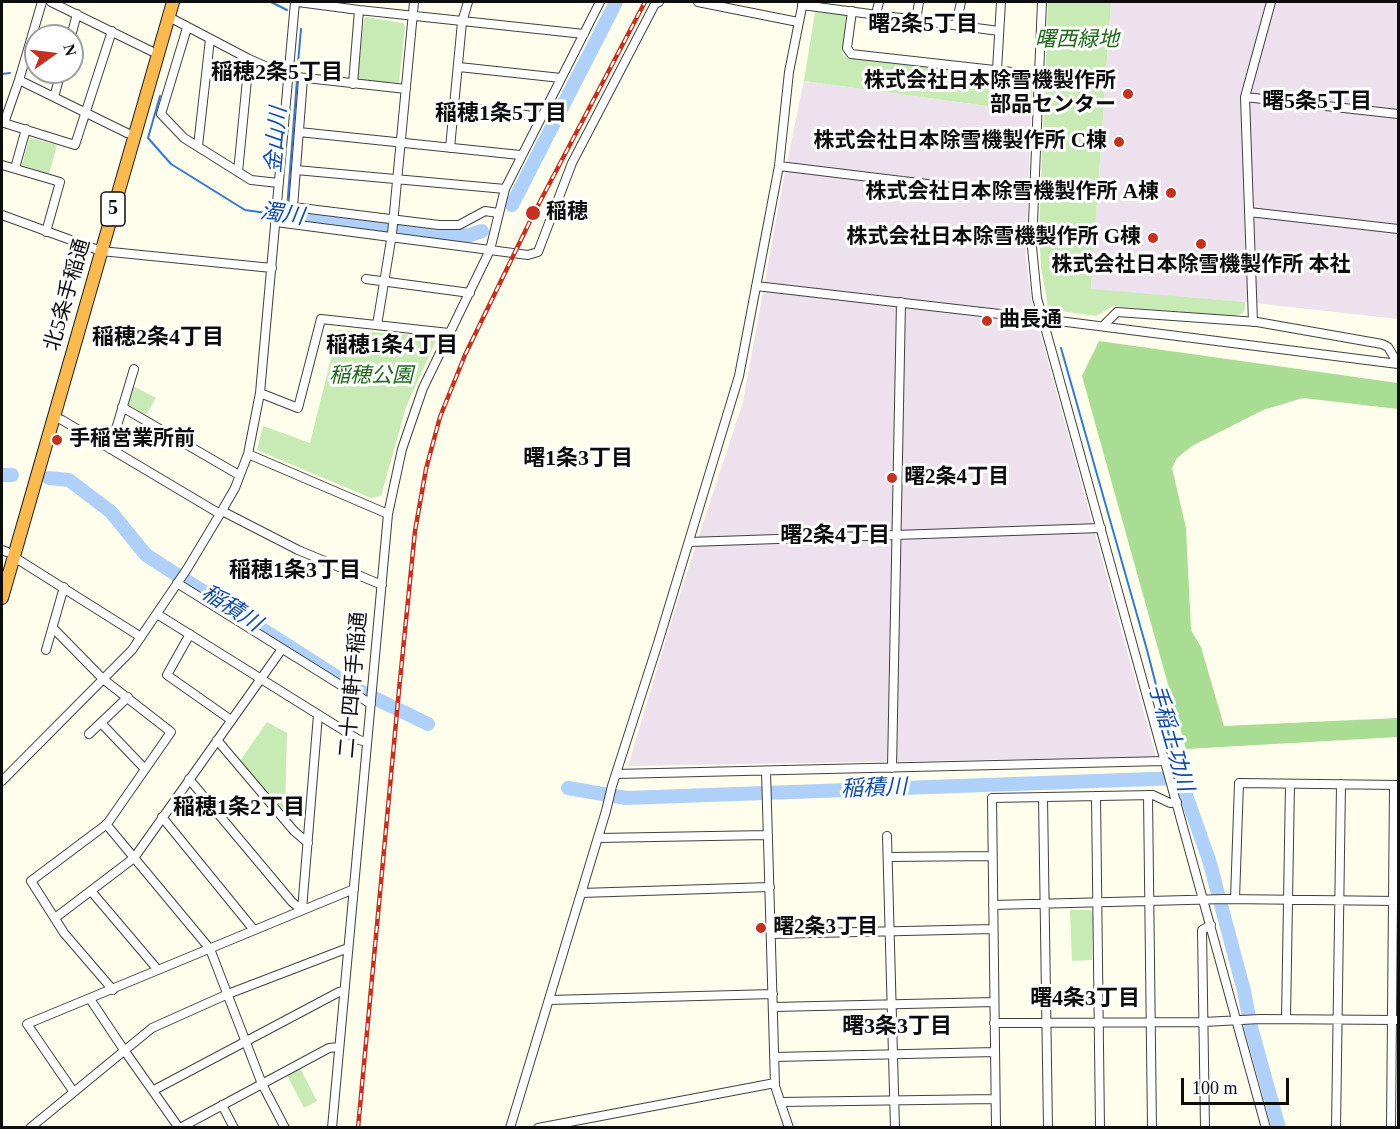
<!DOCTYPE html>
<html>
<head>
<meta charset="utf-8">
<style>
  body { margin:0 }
  #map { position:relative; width:1400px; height:1129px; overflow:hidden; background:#fffeed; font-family:"Times New Roman",serif }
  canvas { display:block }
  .frame { position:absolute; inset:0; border:3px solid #0d0d0d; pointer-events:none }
  .north { position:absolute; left:24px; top:24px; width:60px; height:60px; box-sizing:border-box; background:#fff; border:2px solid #9e9e9e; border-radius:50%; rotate:76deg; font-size:16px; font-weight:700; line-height:24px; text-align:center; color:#0d0d0d }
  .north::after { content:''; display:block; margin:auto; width:21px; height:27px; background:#c4311e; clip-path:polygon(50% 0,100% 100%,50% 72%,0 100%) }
  .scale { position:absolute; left:1181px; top:1078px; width:108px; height:27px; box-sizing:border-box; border:3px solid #0d0d0d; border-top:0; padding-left:8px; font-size:18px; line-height:21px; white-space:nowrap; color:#0d0d0d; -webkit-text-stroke:4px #fff; paint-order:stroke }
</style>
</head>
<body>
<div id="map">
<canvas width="1400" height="1129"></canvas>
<div class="frame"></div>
<div class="north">N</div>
<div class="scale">100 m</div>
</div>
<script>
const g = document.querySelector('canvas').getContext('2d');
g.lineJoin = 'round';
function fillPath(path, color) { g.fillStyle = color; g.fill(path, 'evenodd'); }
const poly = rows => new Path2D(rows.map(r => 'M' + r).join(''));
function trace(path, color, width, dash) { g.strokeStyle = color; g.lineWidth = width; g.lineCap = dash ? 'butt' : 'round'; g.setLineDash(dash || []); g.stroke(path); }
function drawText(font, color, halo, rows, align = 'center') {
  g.font = font + ' "Times New Roman","Noto Sans JP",serif'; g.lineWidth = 6; g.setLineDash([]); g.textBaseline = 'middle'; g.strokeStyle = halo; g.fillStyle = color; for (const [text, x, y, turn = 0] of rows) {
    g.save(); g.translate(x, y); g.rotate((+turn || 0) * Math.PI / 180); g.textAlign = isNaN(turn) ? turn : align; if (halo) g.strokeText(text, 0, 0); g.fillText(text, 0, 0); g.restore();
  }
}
fillPath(poly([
  [1111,2,1398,2,1398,319,1245,302,1091,290],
  [804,81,1031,112,1026,259,1032,303,1156,757,628,766,677,603,743,402,784,177]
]), '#ece1ec');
fillPath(poly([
  [1048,2,1111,2,1091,289,1245,302,1245,309,1242,314,1234,316,1113,306,1096,316,1052,310,1048,306,1041,267,1039,234],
  [815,12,846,15,842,53,847,58,1033,80,1031,112,804,81],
  [366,17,403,23,405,27,399,83,360,80,358,78,364,19],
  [31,138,57,145,49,174,22,165,29,139],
  [338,330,438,336,406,407,381,496,371,498,257,450,263,426,310,443],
  [133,386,156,398,146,415,128,404,128,400],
  [267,722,287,733,285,812,240,761],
  [1070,910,1091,910,1093,916,1092,960,1072,961],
  [300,1068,317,1101,304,1108,287,1075]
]), '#c8ebb5');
fillPath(poly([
  [1099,341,1398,383,1398,409,1303,398,1263,410,1192,446,1177,458,1172,468,1186,528,1191,630,1201,647,1224,726,1398,718,1398,737,1186,749,1082,376]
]), '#a9dd93');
trace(poly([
  [271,2,287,10],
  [2,74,10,73],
  [297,74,301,29],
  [160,96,148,138,171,164,245,210,274,214],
  [279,215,291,217],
  [291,216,287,209,297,80],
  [1061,348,1147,650,1180,778],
  [2,477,4,475]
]), '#3379d4', 2);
trace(poly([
  [512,205,616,2],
  [291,217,443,236,470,235,482,231],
  [4,475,12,475],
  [49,478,69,480,111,512,146,555,354,688,428,724],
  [568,788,626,798,1180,778,1209,860,1244,991,1251,1027,1279,1128]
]), '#afd1f9', 14);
const minor = poly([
  [42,2,19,80,4,123,75,145,112,31],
  [51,2,151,51],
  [298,2,359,10,584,34],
  [698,2,798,22],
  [1042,2,1032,247,1037,298,1266,1128],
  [802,5,999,31],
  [852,11,847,48,851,54,1039,75],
  [876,14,879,2],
  [169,17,249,59,288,76,406,89],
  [916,20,919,2],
  [956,25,961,2],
  [187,28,161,114,184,138,251,180,279,183],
  [71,36,77,14],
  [459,67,561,78],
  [997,70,1001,2],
  [303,79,293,207,439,225,459,225,485,211,498,213],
  [19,80,127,133],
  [353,84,359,10],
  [54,97,61,72],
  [1245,97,1398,114],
  [455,106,541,117],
  [299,132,520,155],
  [198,146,210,39],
  [450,148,462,22,468,2],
  [2,165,60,182,46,232],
  [779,166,1034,197],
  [15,168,26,129],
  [296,170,505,189],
  [238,172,249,59],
  [1249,212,1398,229],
  [2,215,101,251,272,268],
  [276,222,528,255,538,252,572,163,655,4,659,2],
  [366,279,470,293],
  [756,286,1043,319,1398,364],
  [1253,322,1245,97,1271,2],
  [377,325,392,234,414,2],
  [1103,326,1117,312,1257,322,1382,344,1388,347,1398,364],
  [260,393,298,408,321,319,449,333],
  [122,407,239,475],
  [54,417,62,420,220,514],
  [110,449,134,369],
  [248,454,388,514],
  [222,511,298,550,382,585],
  [689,542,1101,528],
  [2,550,7,552],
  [14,557,141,637],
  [177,583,371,704],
  [157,614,359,740,367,742],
  [53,628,103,679,171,732,107,824,31,881,64,933,113,990],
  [190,634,167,675,231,720],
  [46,650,64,587],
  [101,723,145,769],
  [89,734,128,697],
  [217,740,294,831,308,843],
  [892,768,901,302],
  [766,771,775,1086,789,1128],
  [616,774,1165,761],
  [189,779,292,902,302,910],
  [2,781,132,650,187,569,220,514,235,488,248,454,260,393,295,2],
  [1148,795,1152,1128],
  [1096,796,1100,1128],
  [1043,797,1048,1128],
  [162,817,254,930],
  [106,824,210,949,262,1084,285,1128],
  [887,836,895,1128],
  [598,838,768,835],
  [888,857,992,856],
  [91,891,158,970],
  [581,893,770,887],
  [1235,899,1239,783,1398,785],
  [993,905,1226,899,1398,901],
  [302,910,318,715],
  [55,918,134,858,282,649],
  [771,934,993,929],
  [90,999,124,1050,179,1128],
  [549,1000,773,994],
  [773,1007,994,1002],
  [1286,1019,1290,784],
  [994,1023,1204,1022,1260,1019,1398,1020],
  [774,1057,995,1052],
  [154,1090,339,992,344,991],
  [73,1091,27,1024,354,889],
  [780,1102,995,1099],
  [222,1105,234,1128],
  [30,1128,152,1028,228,994,348,948],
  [180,1128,329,1048,339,1047],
  [332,1128,388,514,402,449,423,388,490,250,505,189,600,2],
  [510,1128,606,811,612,786,658,643,739,376,779,166,789,72,803,2],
  [538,1128,775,1083],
  [996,1128,992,798,1153,795,1170,803,1177,802],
  [1205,1128,1202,930,1211,925],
  [1336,1128,1341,784],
  [1391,1128,1394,785]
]);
const highway = poly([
  [2,598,173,2]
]);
trace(minor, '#404040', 10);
trace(highway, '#1e1e1e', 14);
trace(minor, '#fff', 8);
trace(highway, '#fbba4f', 12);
const rail = poly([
  [358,1128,399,690,415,531,426,469,440,417,465,355,534,213,645,2]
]);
trace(rail, '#c4311e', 4.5);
trace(rail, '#fff', 2, [7]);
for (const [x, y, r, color] of [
  [1128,94,6,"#c4311e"],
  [1119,142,6,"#c4311e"],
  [1171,193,6,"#c4311e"],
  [533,213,8,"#c4311e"],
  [1153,238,6,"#c4311e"],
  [1201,244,6,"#c4311e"],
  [987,321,6,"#c4311e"],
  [57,440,6,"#c4311e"],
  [892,478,6,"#c4311e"],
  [761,928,6,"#c4311e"]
]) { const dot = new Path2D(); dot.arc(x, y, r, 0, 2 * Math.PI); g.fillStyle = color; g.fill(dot); trace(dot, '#fff', 2); }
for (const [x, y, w] of [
  [113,209,24]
]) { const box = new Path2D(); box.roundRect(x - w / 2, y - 17, w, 34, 4.5); g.fillStyle = '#fff'; g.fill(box); trace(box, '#0d0d0d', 1.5); }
drawText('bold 20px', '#0d0d0d', null, [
  ["5",113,209]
]);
drawText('italic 21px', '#1e681a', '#fff', [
  ["曙西緑地",1077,40],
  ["稲穂公園",371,376]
]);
drawText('bold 21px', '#0d0d0d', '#fff', [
  ["株式会社日本除雪機製作所",1116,82,"right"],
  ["部品センター",1116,106,"right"],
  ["株式会社日本除雪機製作所 C棟",1107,142,"right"],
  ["株式会社日本除雪機製作所 A棟",1159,193,"right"],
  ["稲穂",546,213],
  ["株式会社日本除雪機製作所 G棟",1141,238,"right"],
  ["株式会社日本除雪機製作所 本社",1201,266,"center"],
  ["曲長通",999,321],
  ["手稲営業所前",69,440],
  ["曙2条4丁目",904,478],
  ["曙2条3丁目",773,928]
], 'left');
drawText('21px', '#0d0d0d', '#fff', [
  ["北5条手稲通",68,295,-74],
  ["二十四軒手稲通",354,685,-85]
]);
drawText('bold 22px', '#0d0d0d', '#fff', [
  ["曙2条5丁目",923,25],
  ["稲穂2条5丁目",277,73],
  ["曙5条5丁目",1317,102],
  ["稲穂1条5丁目",501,114],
  ["稲穂2条4丁目",158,338],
  ["稲穂1条4丁目",392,346],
  ["曙1条3丁目",578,459],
  ["曙2条4丁目",835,536],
  ["稲穂1条3丁目",295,571],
  ["稲穂1条2丁目",239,808],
  ["曙4条3丁目",1085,999],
  ["曙3条3丁目",897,1027]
]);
drawText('italic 22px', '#104ca5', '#fff', [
  ["金山川",277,140,-85],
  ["濁川",282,215,8],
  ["稲積川",231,609,33],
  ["手稲土功川",1170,738,74],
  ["稲積川",874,789,-2]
]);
</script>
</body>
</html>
